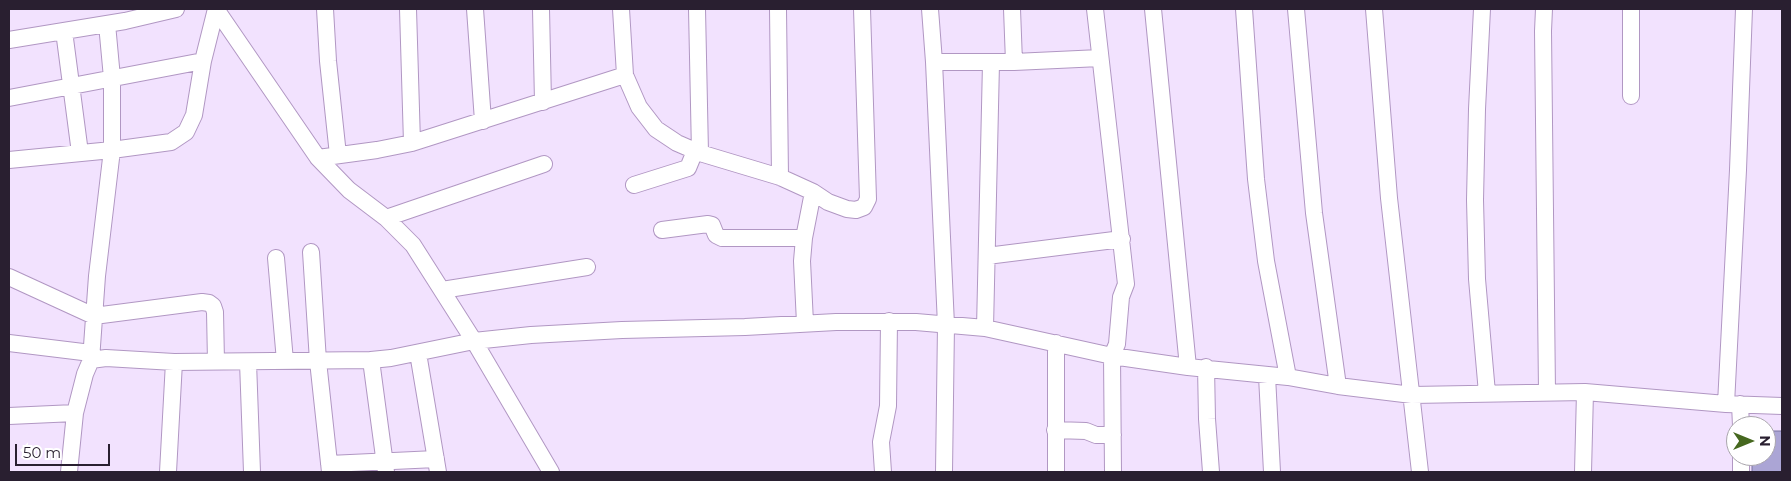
<!DOCTYPE html>
<html>
<head>
<meta charset="utf-8">
<style>
  body { margin:0 }
  #map { position:relative; width:1791px; height:481px; overflow:hidden; background:#f2e2fe; font-family:Montserrat,sans-serif }
  canvas { display:block }
  .frame { position:absolute; inset:0; border:10px solid #291f30; pointer-events:none }
  .north { position:absolute; left:1726px; top:416px; width:50px; height:50px; box-sizing:border-box; background:#fff; border:1px solid #a9a5ac; border-radius:50%; rotate:90deg; font-size:14px; font-weight:700; line-height:20px; text-align:center; color:#291f30 }
  .north::after { content:''; display:block; margin:auto; width:18px; height:22px; background:#46681f; clip-path:polygon(50% 0,100% 100%,50% 72%,0 100%) }
  .scale { position:absolute; left:15px; top:444px; width:95px; height:22px; box-sizing:border-box; border:2px solid #291f30; border-top:0; padding-left:6px; font-size:15px; line-height:18px; white-space:nowrap; color:#291f30; -webkit-text-stroke:4px #fff; paint-order:stroke }
</style>
</head>
<body>
<div id="map">
<canvas width="1791" height="481"></canvas>
<div class="frame"></div>
<div class="north">N</div>
<div class="scale">50 m</div>
</div>
<script>
const g = document.querySelector('canvas').getContext('2d');
g.lineJoin = 'round';
function fillPath(path, color) { g.fillStyle = color; g.fill(path, 'evenodd'); }
const poly = rows => new Path2D(rows.map(r => 'M' + r).join(''));
function trace(path, color, width, dash) { g.strokeStyle = color; g.lineWidth = width; g.lineCap = dash ? 'butt' : 'round'; g.setLineDash(dash || []); g.stroke(path); }
const building = poly([
  [1766,431,1782,431,1782,472,1752,472,1752,456,1766,456,1766,431]
]);
fillPath(building, '#aba5d5');
trace(building, '#7b75a2', 1);
const minor = poly([
  [216,9,318,158,349,190,386,218,413,245,474,341,551,472],
  [325,9,328,61,338,155],
  [408,9,412,143],
  [475,9,483,121],
  [541,9,543,102],
  [621,9,625,75],
  [697,9,700,153],
  [778,9,780,177],
  [930,9,934,62,946,325,944,472],
  [1012,9,1014,62],
  [1095,9,1126,284,1121,297,1117,344,1112,356,1113,472],
  [1153,9,1188,367],
  [1244,9,1256,179,1266,261,1288,377],
  [1296,9,1314,213,1338,386],
  [1374,9,1389,198,1420,472],
  [1482,9,1477,109,1475,200,1477,279,1487,393],
  [1544,9,1543,31,1547,392],
  [64,31,80,153],
  [9,40,125,21,176,9],
  [934,62,1014,62,1100,58],
  [1631,96,1631,9],
  [9,98,203,61],
  [318,158,377,150,412,143,625,75,639,107,656,129,677,143,700,153,780,177,813,192,828,202,847,209,856,210,864,207,868,199,862,9],
  [9,160,112,150,171,142,186,132,194,115,203,61,216,9],
  [634,185,688,168,695,151],
  [386,218,544,164],
  [662,230,708,224,712,225,716,235,722,238,804,238],
  [311,252,318,361,330,472],
  [987,256,1122,239],
  [276,258,285,361],
  [9,277,94,316,202,302,209,303,213,306,215,312,216,362],
  [442,290,587,267],
  [805,323,802,261,804,238,813,192],
  [985,328,991,63],
  [9,343,91,353],
  [418,353,438,472],
  [91,360,97,276,112,150,112,78,107,24],
  [371,360,386,472],
  [248,362,252,472],
  [1206,367,1207,419,1211,472],
  [1267,376,1272,472],
  [1726,404,1738,170,1744,9],
  [1740,404,1741,426],
  [9,416,75,413],
  [1055,430,1086,431,1096,435,1113,435],
  [1741,456,1741,472],
  [329,464,436,459],
  [69,472,75,413,85,374,91,360,106,358,174,362,371,360,391,358,474,341,531,335,622,330,745,327,836,322,916,322,985,328,1112,356,1188,367,1288,377,1338,386,1412,395,1585,392,1726,404,1782,406],
  [168,472,174,362],
  [883,472,881,442,888,406,889,321],
  [1056,472,1056,343],
  [1583,472,1585,392]
]);
trace(minor, '#b197c3', 18);
trace(minor, '#fff', 16);
</script>
</body>
</html>
